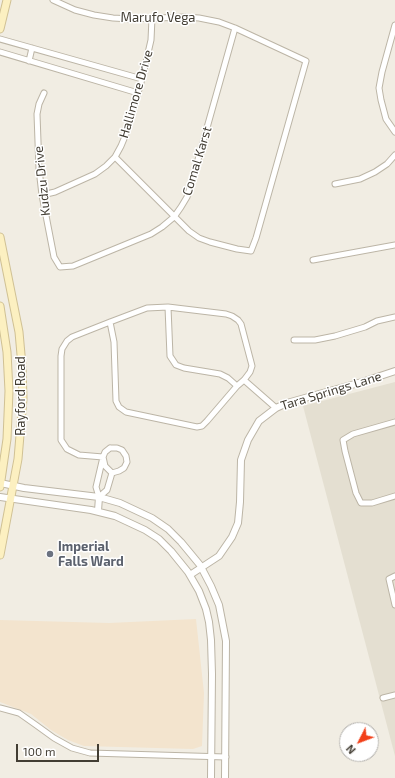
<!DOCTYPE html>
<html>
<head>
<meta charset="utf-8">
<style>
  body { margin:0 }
  #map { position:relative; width:395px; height:778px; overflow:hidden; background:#f1ede3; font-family:"Exo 2",sans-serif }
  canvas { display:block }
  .north { position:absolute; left:339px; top:722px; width:40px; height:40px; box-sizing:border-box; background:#fff; border:1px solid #b3b1ad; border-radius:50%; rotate:228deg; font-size:11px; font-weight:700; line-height:16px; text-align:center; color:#423d33 }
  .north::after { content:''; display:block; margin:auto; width:14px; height:18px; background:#f24019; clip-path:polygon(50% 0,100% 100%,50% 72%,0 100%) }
  .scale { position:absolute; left:16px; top:744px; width:83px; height:18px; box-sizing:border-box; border:2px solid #423d33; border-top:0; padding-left:5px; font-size:12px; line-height:14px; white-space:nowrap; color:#423d33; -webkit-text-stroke:3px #fff; paint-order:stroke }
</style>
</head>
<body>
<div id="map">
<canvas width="395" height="778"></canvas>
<div class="north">N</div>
<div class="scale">100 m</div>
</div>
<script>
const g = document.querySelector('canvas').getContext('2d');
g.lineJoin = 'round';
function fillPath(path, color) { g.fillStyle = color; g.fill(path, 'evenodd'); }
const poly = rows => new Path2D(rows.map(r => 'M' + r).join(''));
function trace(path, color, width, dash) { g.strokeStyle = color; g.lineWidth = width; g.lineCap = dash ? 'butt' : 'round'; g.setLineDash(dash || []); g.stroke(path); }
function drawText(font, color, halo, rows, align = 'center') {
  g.font = font + ' "Exo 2",sans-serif'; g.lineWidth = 3; g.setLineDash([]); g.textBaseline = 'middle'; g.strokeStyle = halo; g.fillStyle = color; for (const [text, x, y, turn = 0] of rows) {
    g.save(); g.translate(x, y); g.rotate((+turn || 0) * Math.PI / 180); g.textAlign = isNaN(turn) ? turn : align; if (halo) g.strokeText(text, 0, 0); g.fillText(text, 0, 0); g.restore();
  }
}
fillPath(poly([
  [395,382,395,756,303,406]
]), '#e4dfd1');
fillPath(poly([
  [196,619,204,693,202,746,193,749,84,746,68,740,51,730,31,714,0,702,0,620,109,623]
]), '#f3e4ce');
const minor = poly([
  [53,0,75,10,94,15,113,18,130,19,185,17,199,18,219,22,235,28,306,61,256,238,251,251,237,249,210,242,199,238,189,231,115,157],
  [395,25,382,72,379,88,381,100,386,119,395,132],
  [0,39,142,79],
  [0,52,138,93],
  [29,61,32,48],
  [44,93,39,104,37,114,39,169,42,195,54,257,60,267,73,266,151,234,162,227,174,217,181,207,187,197,192,181,235,28],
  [335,184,360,179,375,172,387,164,395,155],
  [42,195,55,192,95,174,106,166,115,157,121,146,126,134,142,79,151,40,152,18],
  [313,260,395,245],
  [168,307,170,356,176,365,184,368,220,374,228,378,237,386],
  [110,322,114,342,116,401,119,407,126,412,197,427,202,426,207,421,237,386,244,380,250,372,252,366,251,362,241,324,238,320,232,316,226,314,168,307,147,308,110,322,72,337,67,341,62,349,61,356,61,440,67,449,79,455,103,457,105,466,112,473],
  [294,340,315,340,335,336,365,327,377,321,395,317],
  [244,380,276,408],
  [395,422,353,434,343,440,345,451,356,493,361,503,372,503,395,496],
  [110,448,117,448,122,450,126,456,127,462,124,468,119,471,112,473,107,490,99,497,96,487,103,457,105,452,110,448],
  [395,576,389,579,395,605],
  [383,698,395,695],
  [0,708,19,713,36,725,54,738,72,748,90,753,226,757]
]);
const tertiary = poly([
  [0,483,24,488,99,497,120,503,152,518,168,529,181,542,200,565,211,586,219,605,226,641,225,778],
  [0,497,91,510,115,516,145,530,159,539,171,551,188,572,199,591,206,609,209,622,211,640,212,674,211,778],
  [98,511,99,497],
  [190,575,219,556,232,537,238,523,240,502,241,460,248,440,259,421,276,408,287,403,362,382,395,371]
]);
const secondary = poly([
  [0,29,7,0],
  [0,237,19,332,22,366,23,399,18,459,0,555],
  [0,306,7,352,9,391,7,439,0,487]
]);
trace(minor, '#bcb5a6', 7);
trace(tertiary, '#bcb5a6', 8);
trace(secondary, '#d0c194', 9);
trace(minor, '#fff', 5);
trace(tertiary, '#fff', 6);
trace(secondary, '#fcf0c1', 7);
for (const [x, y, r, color] of [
  [50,554,4,"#6b7280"]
]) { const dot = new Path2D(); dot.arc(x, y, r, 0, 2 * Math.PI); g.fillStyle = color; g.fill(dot); trace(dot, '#fff', 1.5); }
drawText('13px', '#423d33', '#fff', [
  ["Marufo Vega",158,18],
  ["Hallimore Drive",136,94,-74],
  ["Comal Karst",197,161,-73],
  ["Kudzu Drive",42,181,-96],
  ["Tara Springs Lane",331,391,-17],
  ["Rayford Road",21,396,-90]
]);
drawText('bold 13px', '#5b616d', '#fff', [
  ["Imperial",58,547],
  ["Falls Ward",58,562]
], 'left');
</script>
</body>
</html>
